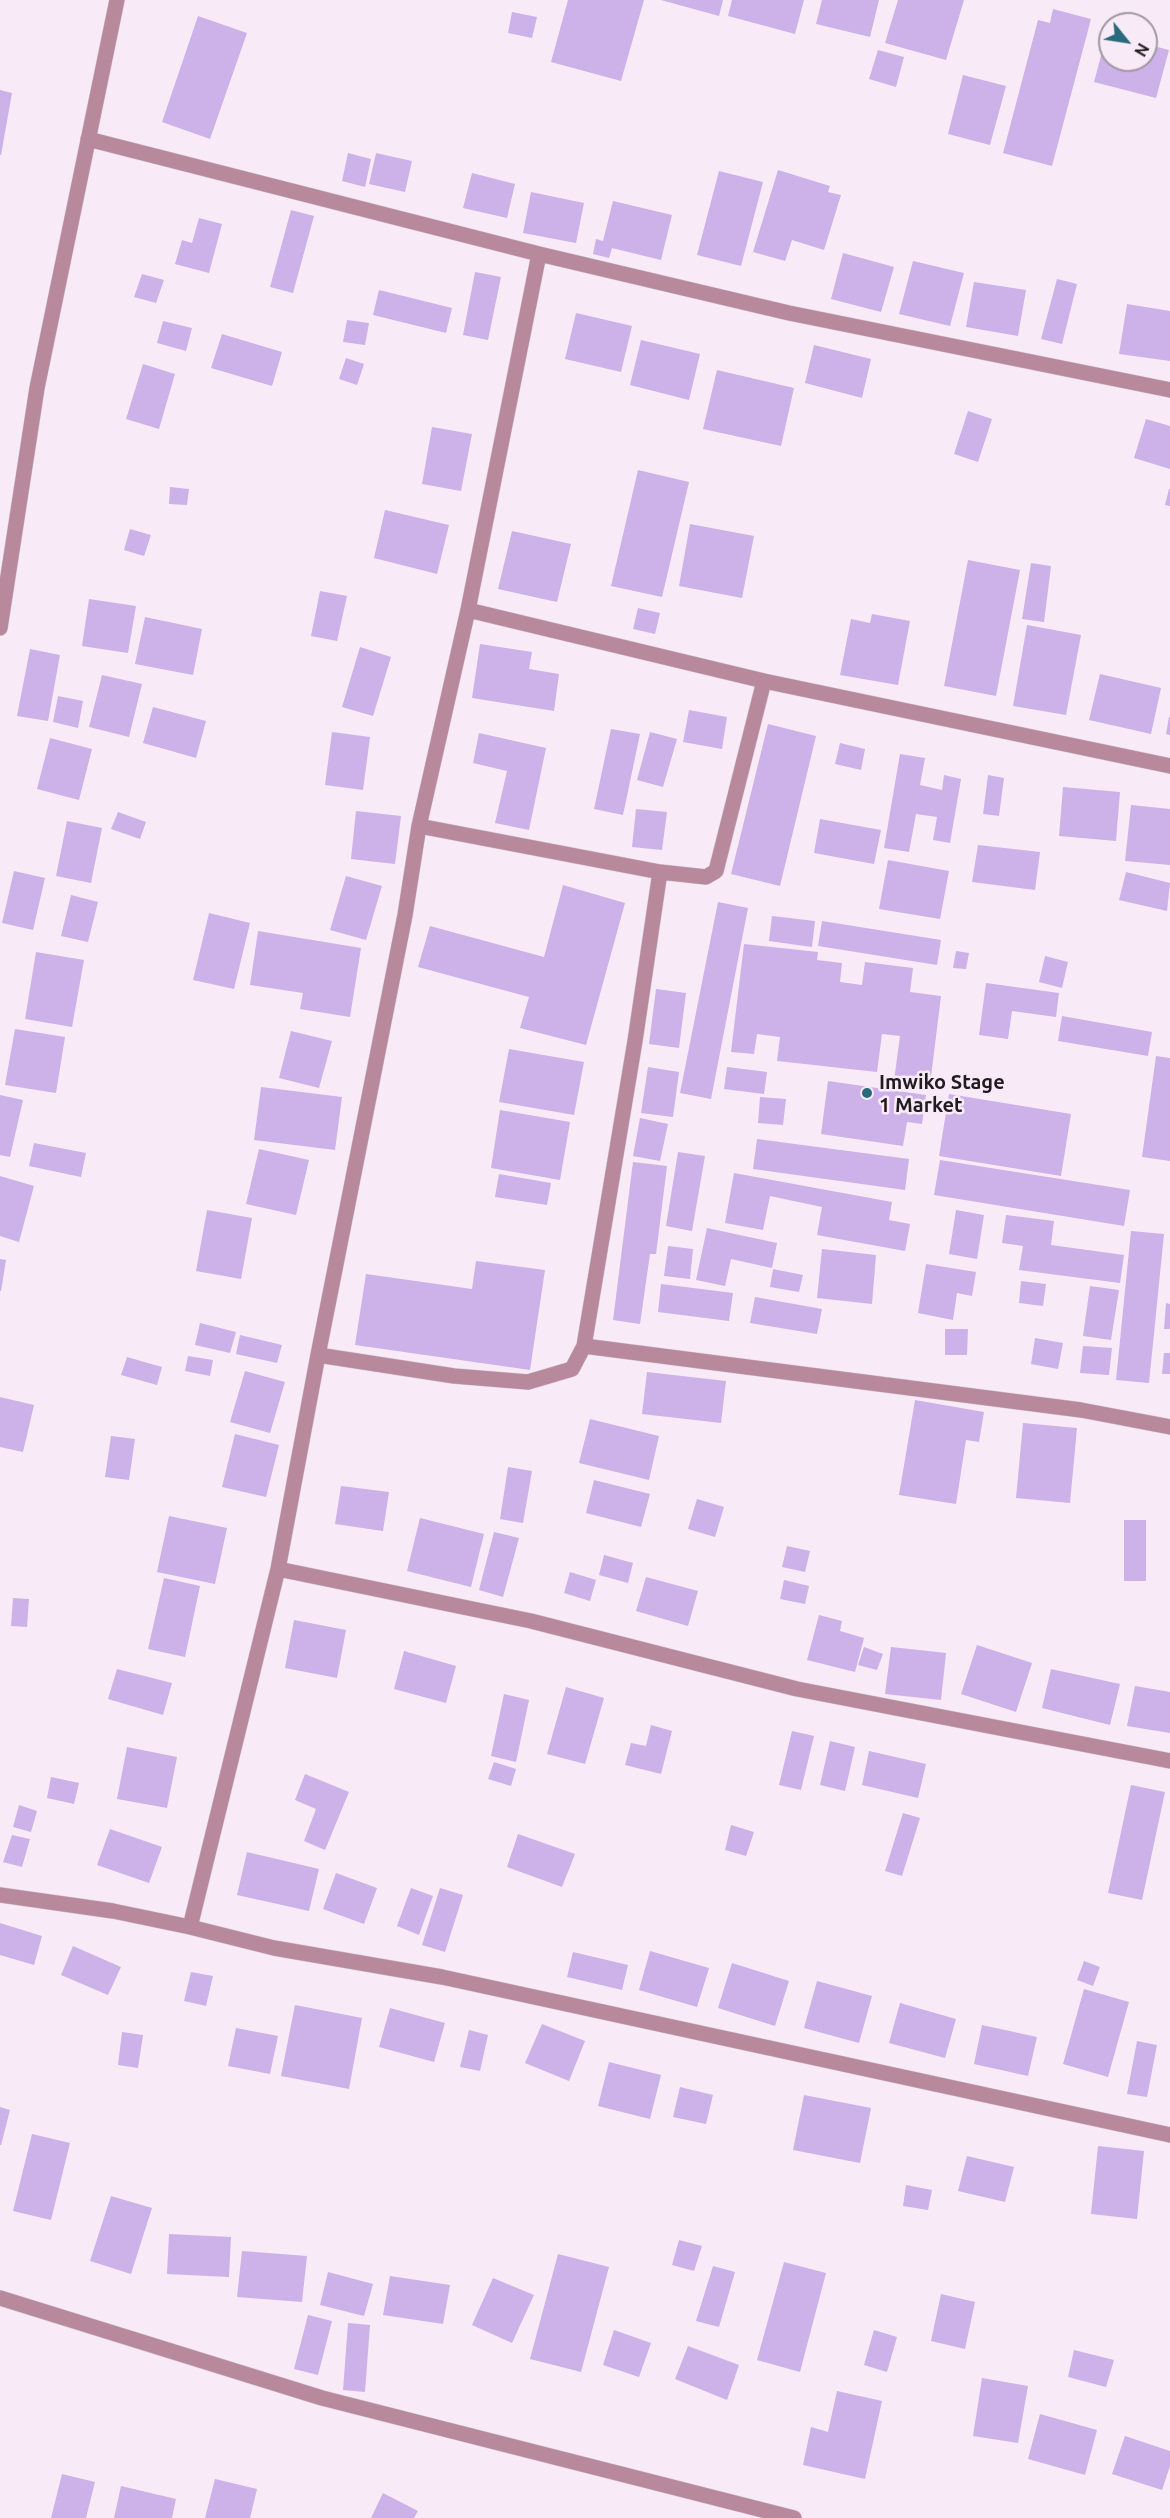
<!DOCTYPE html>
<html>
<head>
<meta charset="utf-8">
<style>
  body { margin:0 }
  #map { position:relative; width:1170px; height:2518px; overflow:hidden; background:#f8ebf7; font-family:Ubuntu,sans-serif }
  canvas { display:block }
  .north { position:absolute; left:1098px; top:12px; width:60px; height:60px; box-sizing:border-box; background:#f8ebf7; border:2px solid #a298a1; border-radius:50%; rotate:120deg; font-size:16px; font-weight:700; line-height:24px; text-align:center; color:#201b1f }
  .north::after { content:''; display:block; margin:auto; width:21px; height:27px; background:#276b7c; clip-path:polygon(50% 0,100% 100%,50% 72%,0 100%) }
</style>
</head>
<body>
<div id="map">
<canvas width="1170" height="2518"></canvas>
<div class="north">N</div>
</div>
<script>
const g = document.querySelector('canvas').getContext('2d');
g.lineJoin = 'round';
function fillPath(path, color) { g.fillStyle = color; g.fill(path, 'evenodd'); }
const poly = rows => new Path2D(rows.map(r => 'M' + r).join(''));
function trace(path, color, width, dash) { g.strokeStyle = color; g.lineWidth = width; g.lineCap = dash ? 'butt' : 'round'; g.setLineDash(dash || []); g.stroke(path); }
function drawText(font, color, halo, rows, align = 'center') {
  g.font = font + ' Ubuntu,sans-serif'; g.lineWidth = 5; g.setLineDash([]); g.textBaseline = 'middle'; g.strokeStyle = halo; g.fillStyle = color; for (const [text, x, y, turn = 0] of rows) {
    g.save(); g.translate(x, y); g.rotate((+turn || 0) * Math.PI / 180); g.textAlign = isNaN(turn) ? turn : align; if (halo) g.strokeText(text, 0, 0); g.fillText(text, 0, 0); g.restore();
  }
}
fillPath(poly([
  [568,0,644,0,621,81,551,62],
  [661,0,723,0,719,16],
  [732,0,804,0,795,34,728,16],
  [822,0,879,0,870,37,816,24],
  [898,0,964,0,946,60,885,43],
  [1053,9,1091,19,1052,166,1003,153,1038,20,1050,23],
  [512,12,537,17,532,38,508,33],
  [198,16,247,33,210,139,162,122],
  [1107,33,1110,34,1110,60,1146,60,1146,44,1169,50,1156,98,1094,82],
  [878,50,904,57,896,87,869,79],
  [963,75,1006,86,990,145,948,134],
  [0,90,12,93,1,155,0,155],
  [348,153,371,159,365,187,342,181],
  [376,153,412,161,405,192,369,184],
  [778,170,830,186,828,192,841,195,824,250,792,240,785,261,753,252],
  [719,171,763,182,741,266,697,255],
  [472,173,515,184,507,218,463,208],
  [531,192,584,203,576,243,523,233],
  [613,201,672,215,661,260,612,248,609,258,593,254,596,239,603,241],
  [291,210,314,216,293,293,270,287],
  [199,218,222,224,209,273,175,264,182,240,192,243],
  [843,253,894,267,881,312,831,299],
  [913,261,964,273,950,326,899,314],
  [475,272,501,277,488,340,463,335],
  [142,274,164,280,156,303,134,297],
  [1057,279,1077,284,1062,344,1041,339],
  [974,282,1026,290,1018,336,966,327],
  [379,290,452,308,446,333,373,315],
  [1127,304,1170,311,1170,361,1119,354],
  [576,313,632,326,621,372,565,359],
  [347,320,369,323,365,345,343,342],
  [163,321,192,328,186,351,157,343],
  [222,334,282,352,272,386,211,368],
  [641,340,700,354,689,400,630,385],
  [814,345,871,359,862,398,805,383],
  [346,358,364,364,357,385,339,379],
  [143,364,175,374,159,429,126,419],
  [717,370,794,388,781,446,703,429],
  [968,411,992,419,978,462,954,454],
  [1146,419,1170,426,1170,469,1134,458],
  [432,427,472,434,461,491,422,484],
  [638,470,689,482,662,597,611,586],
  [170,487,189,489,187,505,169,504],
  [1169,489,1170,489,1170,506,1165,505],
  [385,510,449,525,437,574,374,558],
  [690,524,754,536,742,598,679,586],
  [130,529,151,535,144,556,124,550],
  [512,531,571,544,557,602,498,589],
  [968,560,1020,570,996,696,944,686],
  [1031,563,1051,566,1044,622,1022,619],
  [320,591,347,596,337,641,311,636],
  [89,599,136,606,128,653,82,646],
  [638,608,660,613,655,634,633,629],
  [872,614,910,621,898,685,840,675,851,619,870,623],
  [145,617,202,629,193,675,135,664],
  [1027,625,1081,635,1066,715,1013,706],
  [480,644,532,652,529,669,559,674,554,711,472,698],
  [360,647,391,657,373,716,342,707],
  [30,649,60,655,48,721,17,716],
  [1100,674,1161,688,1151,734,1089,720],
  [102,675,142,684,129,737,89,727],
  [58,696,83,701,78,728,53,722],
  [153,707,206,721,196,758,143,743],
  [689,710,727,717,722,749,683,742],
  [1169,717,1170,717,1170,735,1166,734],
  [768,724,816,736,780,886,731,874],
  [611,729,640,734,623,815,594,809],
  [332,732,370,737,363,790,325,785],
  [650,732,677,739,663,787,637,780],
  [479,733,546,748,529,830,495,823,507,771,473,763],
  [50,738,92,749,79,800,37,789],
  [840,743,865,749,861,770,835,764],
  [900,754,925,758,920,785,942,790,944,775,961,779,950,843,933,840,937,817,916,814,909,852,884,848],
  [988,775,1004,778,999,816,983,814],
  [1063,787,1120,792,1116,841,1059,836],
  [1131,805,1170,809,1170,865,1125,861],
  [636,809,667,812,662,850,632,847],
  [356,811,401,816,395,864,351,859],
  [118,812,146,822,140,839,111,829],
  [820,819,881,830,874,864,814,853],
  [67,821,102,828,91,883,56,876],
  [978,845,1040,852,1035,890,972,882],
  [888,860,949,871,940,919,879,909],
  [14,871,45,878,33,930,2,923],
  [1126,872,1170,883,1167,911,1119,900],
  [346,876,382,886,366,940,330,930],
  [563,885,625,903,586,1045,520,1028,529,997,418,967,430,926,544,957],
  [71,895,98,902,88,942,61,936],
  [718,902,748,908,711,1099,680,1093],
  [209,913,250,923,234,989,193,980],
  [772,916,815,921,812,947,769,941],
  [822,921,941,940,937,965,818,946],
  [258,931,361,948,350,1017,300,1009,303,993,250,985],
  [744,944,818,952,817,960,842,963,840,982,862,985,865,962,913,968,910,992,941,996,930,1085,894,1081,900,1036,882,1034,877,1072,777,1061,780,1037,757,1034,754,1054,731,1052],
  [956,951,969,953,966,969,953,968],
  [36,952,84,960,72,1027,25,1019],
  [1045,956,1068,962,1062,988,1039,982],
  [986,983,1059,993,1056,1017,1012,1011,1008,1039,979,1035],
  [656,989,686,993,679,1048,649,1044],
  [1062,1016,1152,1032,1148,1056,1058,1041],
  [15,1029,65,1037,56,1093,5,1085],
  [291,1031,332,1041,319,1088,279,1078],
  [509,1049,584,1062,574,1115,499,1102],
  [1156,1056,1170,1058,1170,1161,1142,1157],
  [648,1067,679,1072,673,1117,641,1113],
  [727,1067,767,1072,764,1094,724,1089],
  [828,1081,926,1095,922,1124,907,1122,903,1146,821,1134],
  [261,1087,342,1097,335,1150,254,1140],
  [949,1094,1071,1114,1061,1176,939,1156],
  [0,1095,23,1100,10,1157,0,1155],
  [760,1097,786,1099,783,1125,758,1123],
  [500,1110,570,1122,560,1180,491,1168],
  [640,1118,668,1124,660,1161,633,1156],
  [757,1139,909,1159,905,1190,753,1169],
  [34,1143,86,1153,81,1177,29,1166],
  [259,1149,309,1160,296,1215,246,1204],
  [678,1152,705,1156,692,1231,666,1226],
  [940,1160,1130,1190,1124,1226,934,1195],
  [633,1162,667,1166,656,1254,650,1254,640,1324,613,1320],
  [734,1173,892,1202,889,1220,910,1224,905,1251,817,1235,822,1207,770,1196,763,1230,725,1223],
  [499,1174,551,1183,547,1205,495,1197],
  [0,1176,34,1186,19,1242,0,1236],
  [207,1210,252,1218,241,1279,196,1271],
  [956,1210,984,1215,977,1259,949,1254],
  [1006,1215,1054,1221,1051,1245,1124,1255,1120,1283,1019,1270,1023,1246,1002,1243],
  [707,1228,777,1243,772,1268,731,1259,725,1286,696,1280],
  [1131,1231,1164,1234,1149,1383,1116,1380],
  [668,1246,693,1249,690,1279,664,1276],
  [822,1249,876,1255,872,1304,817,1298],
  [0,1259,6,1260,1,1291,0,1291],
  [476,1261,545,1270,530,1370,355,1345,366,1274,472,1289],
  [926,1264,976,1272,972,1296,957,1293,953,1320,918,1313],
  [773,1269,803,1275,799,1292,770,1287],
  [1021,1281,1046,1284,1043,1306,1019,1303],
  [661,1284,733,1293,729,1321,658,1312],
  [1090,1286,1119,1290,1111,1340,1083,1336],
  [755,1297,822,1309,817,1334,750,1323],
  [1166,1303,1170,1304,1170,1329,1164,1329],
  [200,1323,236,1332,230,1353,195,1345],
  [945,1329,968,1329,967,1355,945,1355],
  [240,1335,282,1345,277,1363,236,1354],
  [1035,1338,1063,1343,1058,1369,1031,1364],
  [1083,1346,1112,1348,1109,1375,1080,1373],
  [1164,1353,1170,1353,1170,1374,1162,1374],
  [188,1356,213,1360,210,1376,185,1371],
  [127,1357,162,1367,157,1385,121,1375],
  [245,1371,285,1382,270,1433,230,1422],
  [647,1372,726,1381,721,1423,642,1414],
  [0,1397,34,1405,23,1452,0,1447],
  [915,1400,984,1412,979,1442,966,1440,956,1504,899,1495],
  [590,1419,659,1436,649,1480,579,1463],
  [1023,1423,1077,1428,1070,1503,1016,1498],
  [235,1434,279,1445,266,1497,222,1487],
  [111,1436,135,1439,129,1480,105,1477],
  [508,1467,532,1471,523,1523,500,1519],
  [594,1480,650,1494,641,1527,586,1513],
  [341,1486,389,1492,383,1531,335,1524],
  [697,1499,724,1507,715,1537,688,1529],
  [169,1516,227,1528,215,1584,157,1572],
  [420,1518,484,1534,471,1587,407,1571],
  [1124,1520,1146,1520,1146,1581,1124,1581],
  [494,1532,519,1538,503,1597,479,1590],
  [787,1546,810,1551,805,1572,782,1567],
  [604,1555,633,1563,628,1583,599,1575],
  [570,1572,596,1580,590,1601,564,1593],
  [646,1577,698,1591,688,1626,636,1611],
  [164,1578,200,1586,185,1657,148,1649],
  [784,1580,809,1586,805,1604,780,1599],
  [13,1598,29,1599,27,1627,11,1626],
  [819,1615,842,1621,840,1631,864,1638,855,1672,807,1660],
  [294,1620,346,1630,337,1678,285,1668],
  [977,1645,1032,1663,1016,1712,961,1694],
  [864,1647,883,1654,877,1670,858,1665],
  [891,1647,946,1653,941,1700,885,1694],
  [404,1651,456,1666,446,1703,394,1689],
  [117,1669,172,1683,163,1715,108,1699],
  [1051,1669,1120,1684,1110,1725,1042,1708],
  [1135,1686,1170,1692,1170,1733,1127,1726],
  [566,1687,604,1698,585,1764,547,1754],
  [504,1694,529,1700,516,1762,491,1756],
  [651,1725,672,1731,661,1774,625,1765,631,1743,646,1746],
  [792,1731,814,1736,801,1790,779,1785],
  [830,1741,855,1747,845,1791,820,1785],
  [127,1747,177,1757,167,1808,117,1799],
  [869,1751,926,1764,918,1798,862,1785],
  [494,1762,516,1769,511,1786,488,1779],
  [305,1774,349,1792,325,1850,304,1841,316,1809,295,1800],
  [51,1777,79,1783,74,1804,47,1798],
  [1131,1785,1165,1792,1142,1900,1108,1893],
  [19,1805,37,1811,31,1832,13,1827],
  [903,1813,920,1818,902,1876,885,1871],
  [731,1825,754,1832,746,1856,725,1850],
  [110,1829,162,1847,149,1883,97,1865],
  [518,1834,575,1854,562,1887,507,1867],
  [12,1835,30,1839,22,1867,3,1862],
  [247,1852,319,1869,309,1911,237,1895],
  [336,1873,377,1888,364,1924,323,1909],
  [411,1888,433,1896,419,1935,397,1926],
  [440,1888,463,1895,445,1952,422,1945],
  [0,1923,42,1936,34,1965,0,1955],
  [73,1946,121,1967,108,1995,61,1975],
  [650,1951,709,1968,697,2007,639,1990],
  [573,1952,628,1965,622,1990,567,1977],
  [1084,1961,1100,1967,1093,1986,1077,1980],
  [732,1963,789,1981,775,2026,718,2008],
  [191,1972,213,1976,206,2006,184,2001],
  [817,1981,872,1996,859,2043,804,2028],
  [1084,1989,1129,2002,1108,2077,1063,2064],
  [900,2003,956,2019,945,2058,889,2043],
  [295,2005,362,2018,349,2089,281,2076],
  [390,2008,445,2023,434,2062,379,2047],
  [542,2024,585,2041,569,2081,525,2063],
  [982,2025,1037,2037,1028,2076,974,2064],
  [236,2028,278,2036,270,2074,228,2066],
  [469,2030,488,2035,480,2071,460,2067],
  [122,2032,143,2035,138,2068,118,2065],
  [1137,2041,1157,2045,1147,2097,1127,2094],
  [609,2062,661,2075,650,2119,598,2106],
  [680,2087,713,2095,706,2124,673,2117],
  [804,2095,871,2108,860,2163,793,2150],
  [0,2107,10,2110,1,2145,0,2145],
  [32,2134,70,2143,51,2220,13,2211],
  [1098,2146,1144,2151,1137,2219,1091,2214],
  [967,2156,1014,2167,1005,2202,958,2191],
  [906,2185,932,2190,928,2210,903,2206],
  [111,2196,152,2208,131,2274,90,2261],
  [169,2234,231,2237,229,2277,167,2274],
  [679,2240,702,2246,694,2271,672,2265],
  [242,2251,307,2256,302,2302,237,2297],
  [558,2254,609,2267,581,2372,530,2359],
  [784,2262,826,2273,800,2372,757,2360],
  [713,2266,735,2272,719,2327,696,2321],
  [328,2272,373,2284,364,2316,320,2305],
  [390,2276,450,2285,443,2324,383,2315],
  [493,2278,534,2295,512,2343,472,2325],
  [941,2294,975,2302,965,2349,931,2341],
  [308,2315,332,2321,318,2375,294,2369],
  [348,2323,370,2325,365,2392,343,2390],
  [614,2330,651,2343,639,2377,603,2365],
  [874,2330,897,2337,887,2372,864,2365],
  [688,2346,739,2365,727,2400,675,2379],
  [1074,2350,1114,2360,1106,2387,1068,2377],
  [982,2378,1028,2386,1018,2443,973,2436],
  [837,2391,882,2401,865,2479,803,2465,811,2427,828,2432],
  [1040,2414,1097,2430,1085,2475,1028,2459],
  [1125,2436,1170,2451,1170,2466,1162,2490,1112,2474],
  [62,2474,95,2482,86,2518,51,2518],
  [215,2479,257,2489,250,2518,205,2518],
  [121,2486,176,2499,172,2518,114,2518],
  [383,2493,418,2511,414,2518,371,2518]
]), '#cdb1e9');
const minor = poly([
  [88,139,539,254,789,313,1170,390],
  [468,610,764,681,1170,766],
  [0,628,37,388,117,0],
  [419,826,660,872,635,1041,584,1346,1081,1410,1170,1427],
  [660,872,706,877,716,871,764,681],
  [318,1355,454,1376,528,1382,572,1369,584,1346],
  [278,1569,531,1621,797,1689,1170,1761],
  [0,1895,113,1911,190,1927,274,1948,442,1977,1170,2135],
  [190,1927,278,1569,318,1355,405,915,419,826,468,610,539,254],
  [0,2298,322,2398,794,2518]
]);
trace(minor, '#d1c6d0', 16);
trace(minor, '#b8889c', 15);
for (const [x, y, r, color] of [
  [867,1093,6,"#276b7c"]
]) { const dot = new Path2D(); dot.arc(x, y, r, 0, 2 * Math.PI); g.fillStyle = color; g.fill(dot); trace(dot, '#f8ebf7', 2); }
drawText('bold 20px', '#201b1f', '#f8ebf7', [
  ["Imwiko Stage",879,1082],
  ["1 Market",879,1105]
], 'left');
</script>
</body>
</html>
